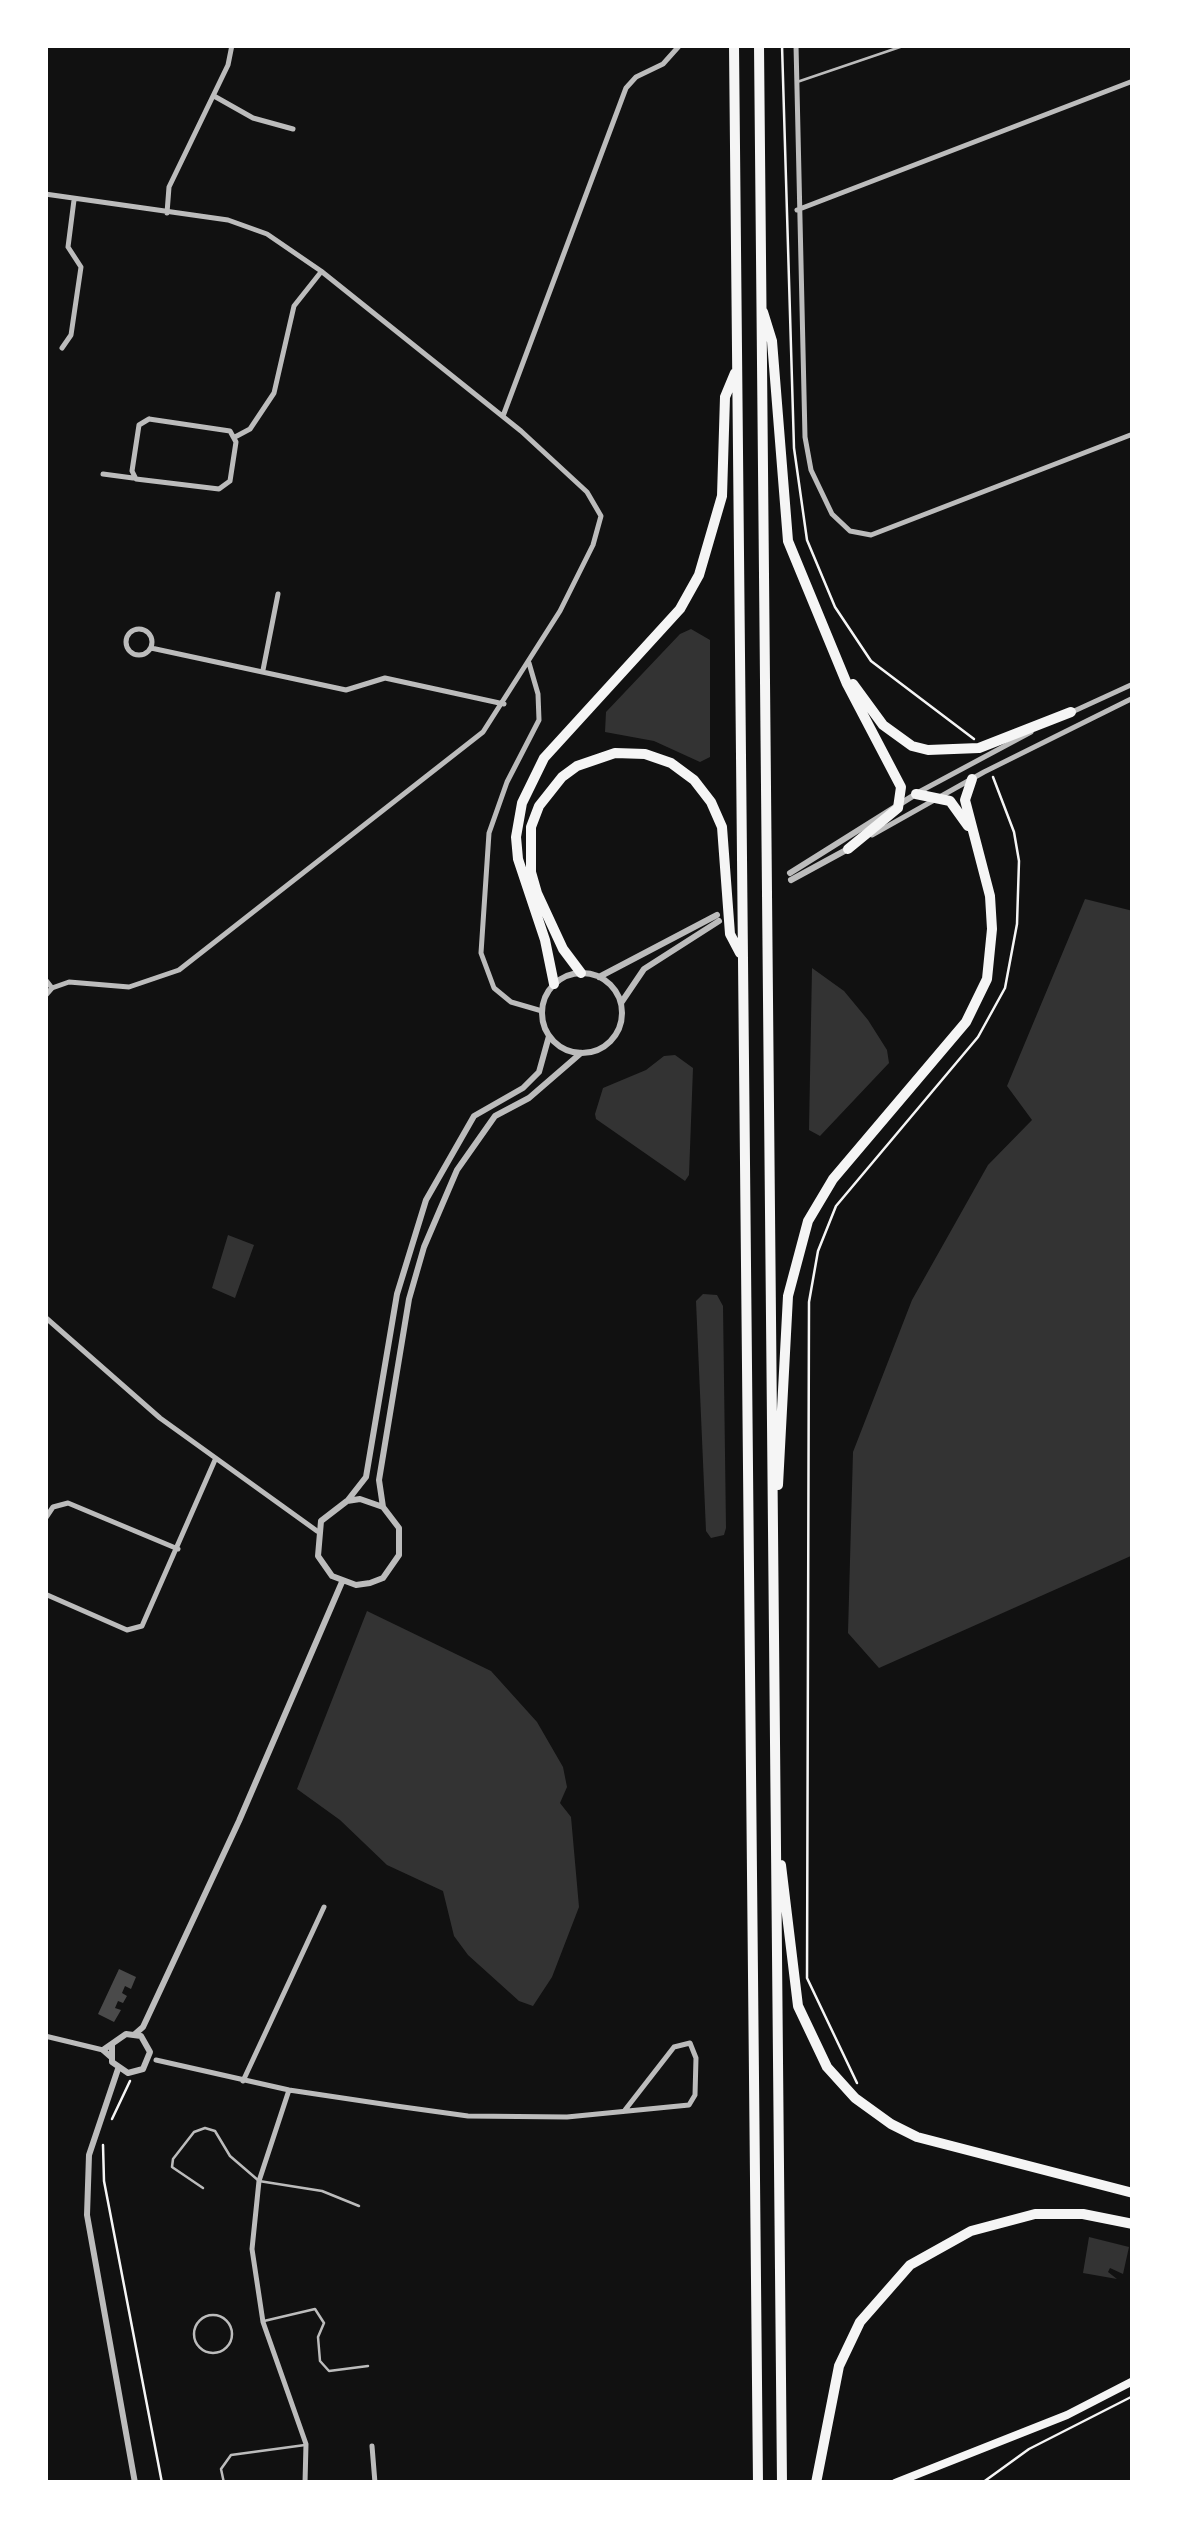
<!DOCTYPE html>
<html>
<head>
<meta charset="utf-8">
<style>
  body { margin:0 }
  #map { position:relative; width:1178px; height:2528px; overflow:hidden; background:#111; font-family:Barlow,sans-serif }
  canvas { display:block }
  .frame { position:absolute; inset:0; border:48px solid #fff; pointer-events:none }
</style>
</head>
<body>
<div id="map">
<canvas width="1178" height="2528"></canvas>
<div class="frame"></div>
</div>
<script>
const g = document.querySelector('canvas').getContext('2d');
g.lineJoin = 'round';
function fillPath(path, color) { g.fillStyle = color; g.fill(path, 'evenodd'); }
const poly = rows => new Path2D(rows.map(r => 'M' + r).join(''));
function trace(path, color, width, dash) { g.strokeStyle = color; g.lineWidth = width; g.lineCap = dash ? 'butt' : 'round'; g.setLineDash(dash || []); g.stroke(path); }
fillPath(poly([
  [691,629,710,640,710,757,700,762,654,741,605,732,606,712,680,634],
  [1085,899,1133,911,1133,1555,879,1668,848,1633,853,1452,912,1300,988,1165,1032,1120,1007,1086],
  [812,968,844,991,868,1020,887,1050,889,1063,820,1136,809,1130],
  [675,1055,693,1068,689,1175,685,1181,596,1119,595,1114,603,1088,646,1070,664,1056],
  [228,1235,254,1245,235,1298,212,1288],
  [703,1294,717,1295,723,1306,726,1528,724,1535,711,1538,706,1531,696,1301],
  [367,1611,491,1671,537,1722,563,1767,567,1787,560,1803,571,1817,579,1907,552,1977,533,2006,519,2001,468,1955,454,1936,443,1891,387,1865,340,1820,297,1789],
  [1089,2237,1129,2247,1123,2274,1110,2268,1108,2272,1117,2279,1083,2273]
]), '#333');
fillPath(poly([
  [119,1969,136,1977,131,1989,125,1986,122,1993,127,1996,123,2003,118,2001,115,2008,121,2010,114,2022,98,2014]
]), '#4a4a4a');
trace(poly([
  [782,45,794,448,807,540,835,607,871,661,974,739],
  [857,2083,807,1978,809,1302,818,1251,836,1206,978,1037,1005,988,1017,924,1019,861,1014,832,993,777],
  [112,2119,130,2081],
  [103,2145,104,2181,162,2483],
  [982,2483,1029,2449,1133,2396]
]), '#f5f5f5', 2.5);
trace(poly([
  [797,82,906,45],
  [203,2188,172,2167,173,2159,194,2132,205,2128,215,2131,230,2156,259,2181,322,2191,359,2206],
  '194 2334a19 19 0 1 1 38 0a19 19 0 1 1-38 0Z',
  [264,2321,315,2309,324,2323,318,2337,320,2361,329,2371,368,2366],
  [224,2483,221,2469,231,2455,305,2445]
]), '#bcbcbc', 2.5);
trace(poly([
  [796,45,805,437,811,470,832,514,850,531,871,535,1133,434],
  [214,96,253,118,293,129],
  [45,194,228,220,267,234,321,271,521,431,587,492,601,516,593,545,560,611,483,732,179,970,129,987,69,982,52,988,45,996],
  [797,210,1133,81],
  [167,213,169,187,228,65,232,45],
  [62,348,71,335,81,267,68,247,74,200],
  [503,416,626,88,636,77,663,64,680,45],
  [149,419,230,431,236,442,230,481,219,489,136,479,132,471,139,425,149,419],
  [235,437,250,429,274,393,294,306,321,272],
  [103,474,133,478],
  '126 642a13 13 0 1 1 26 0a13 13 0 1 1-26 0Z',
  [151,648,346,690,385,678,504,704],
  [529,663,538,694,539,720,507,782,489,833,481,953,494,988,511,1002,542,1011],
  [263,670,278,594],
  [1072,712,1133,684],
  [917,793,1031,732],
  [872,835,984,772,1133,698],
  [45,979,52,988],
  [45,1317,160,1418,317,1531],
  [45,1519,53,1507,68,1503,178,1549],
  [45,1594,127,1630,142,1626,215,1460],
  [45,2036,103,2050],
  [156,2060,289,2090,396,2106,468,2116,567,2117,689,2105,695,2095,696,2058,690,2043,674,2047,625,2110],
  [243,2081,324,1907],
  [289,2090,259,2181,252,2249,263,2322,306,2444,305,2483],
  [372,2446,375,2483]
]), '#bcbcbc', 5);
trace(poly([
  [790,873,916,794],
  [791,880,848,849],
  '542 1013a40 40 0 1 1 80 0a40 40 0 1 1-80 0Z',
  [599,977,717,915],
  [621,1003,644,969,719,921],
  [348,1500,366,1477,397,1294,426,1200,474,1116,523,1088,539,1072,549,1036],
  [383,1507,360,1499,347,1501,321,1521,318,1556,332,1576,356,1585,370,1583,383,1578,399,1555,399,1528,383,1507,379,1480,409,1299,424,1247,457,1170,495,1116,529,1098,581,1053],
  [135,2034,143,2027,239,1821,342,1582],
  [111,2057,103,2050,126,2034,141,2036,150,2052,143,2069,128,2073,112,2062,112,2045],
  [118,2069,89,2155,87,2215,135,2483]
]), '#bcbcbc', 6);
trace(poly([
  [895,2483,1067,2415,1133,2381]
]), '#f5f5f5', 8);
trace(poly([
  [734,45,758,2483],
  [759,45,782,2483],
  [763,312,772,341,788,541,847,684,901,787,898,808,848,849],
  [853,684,883,725,912,746,928,750,979,748,1071,712],
  [916,794,950,801,968,826],
  [581,973,563,949,537,893,531,872,531,827,539,806,562,777,577,766,615,753,645,754,671,763,694,780,711,802,722,827,730,934,740,953],
  [554,984,545,940,518,859,516,837,522,803,544,758,680,609,699,575,722,496,725,397,735,373],
  [778,1485,788,1296,808,1221,833,1179,966,1022,987,979,992,929,990,896,965,800,972,779],
  [781,1865,798,2006,827,2067,855,2098,891,2124,917,2137,1133,2193],
  [816,2483,839,2366,860,2322,910,2265,971,2231,1035,2214,1083,2214,1133,2224]
]), '#f5f5f5', 10);
</script>
</body>
</html>
